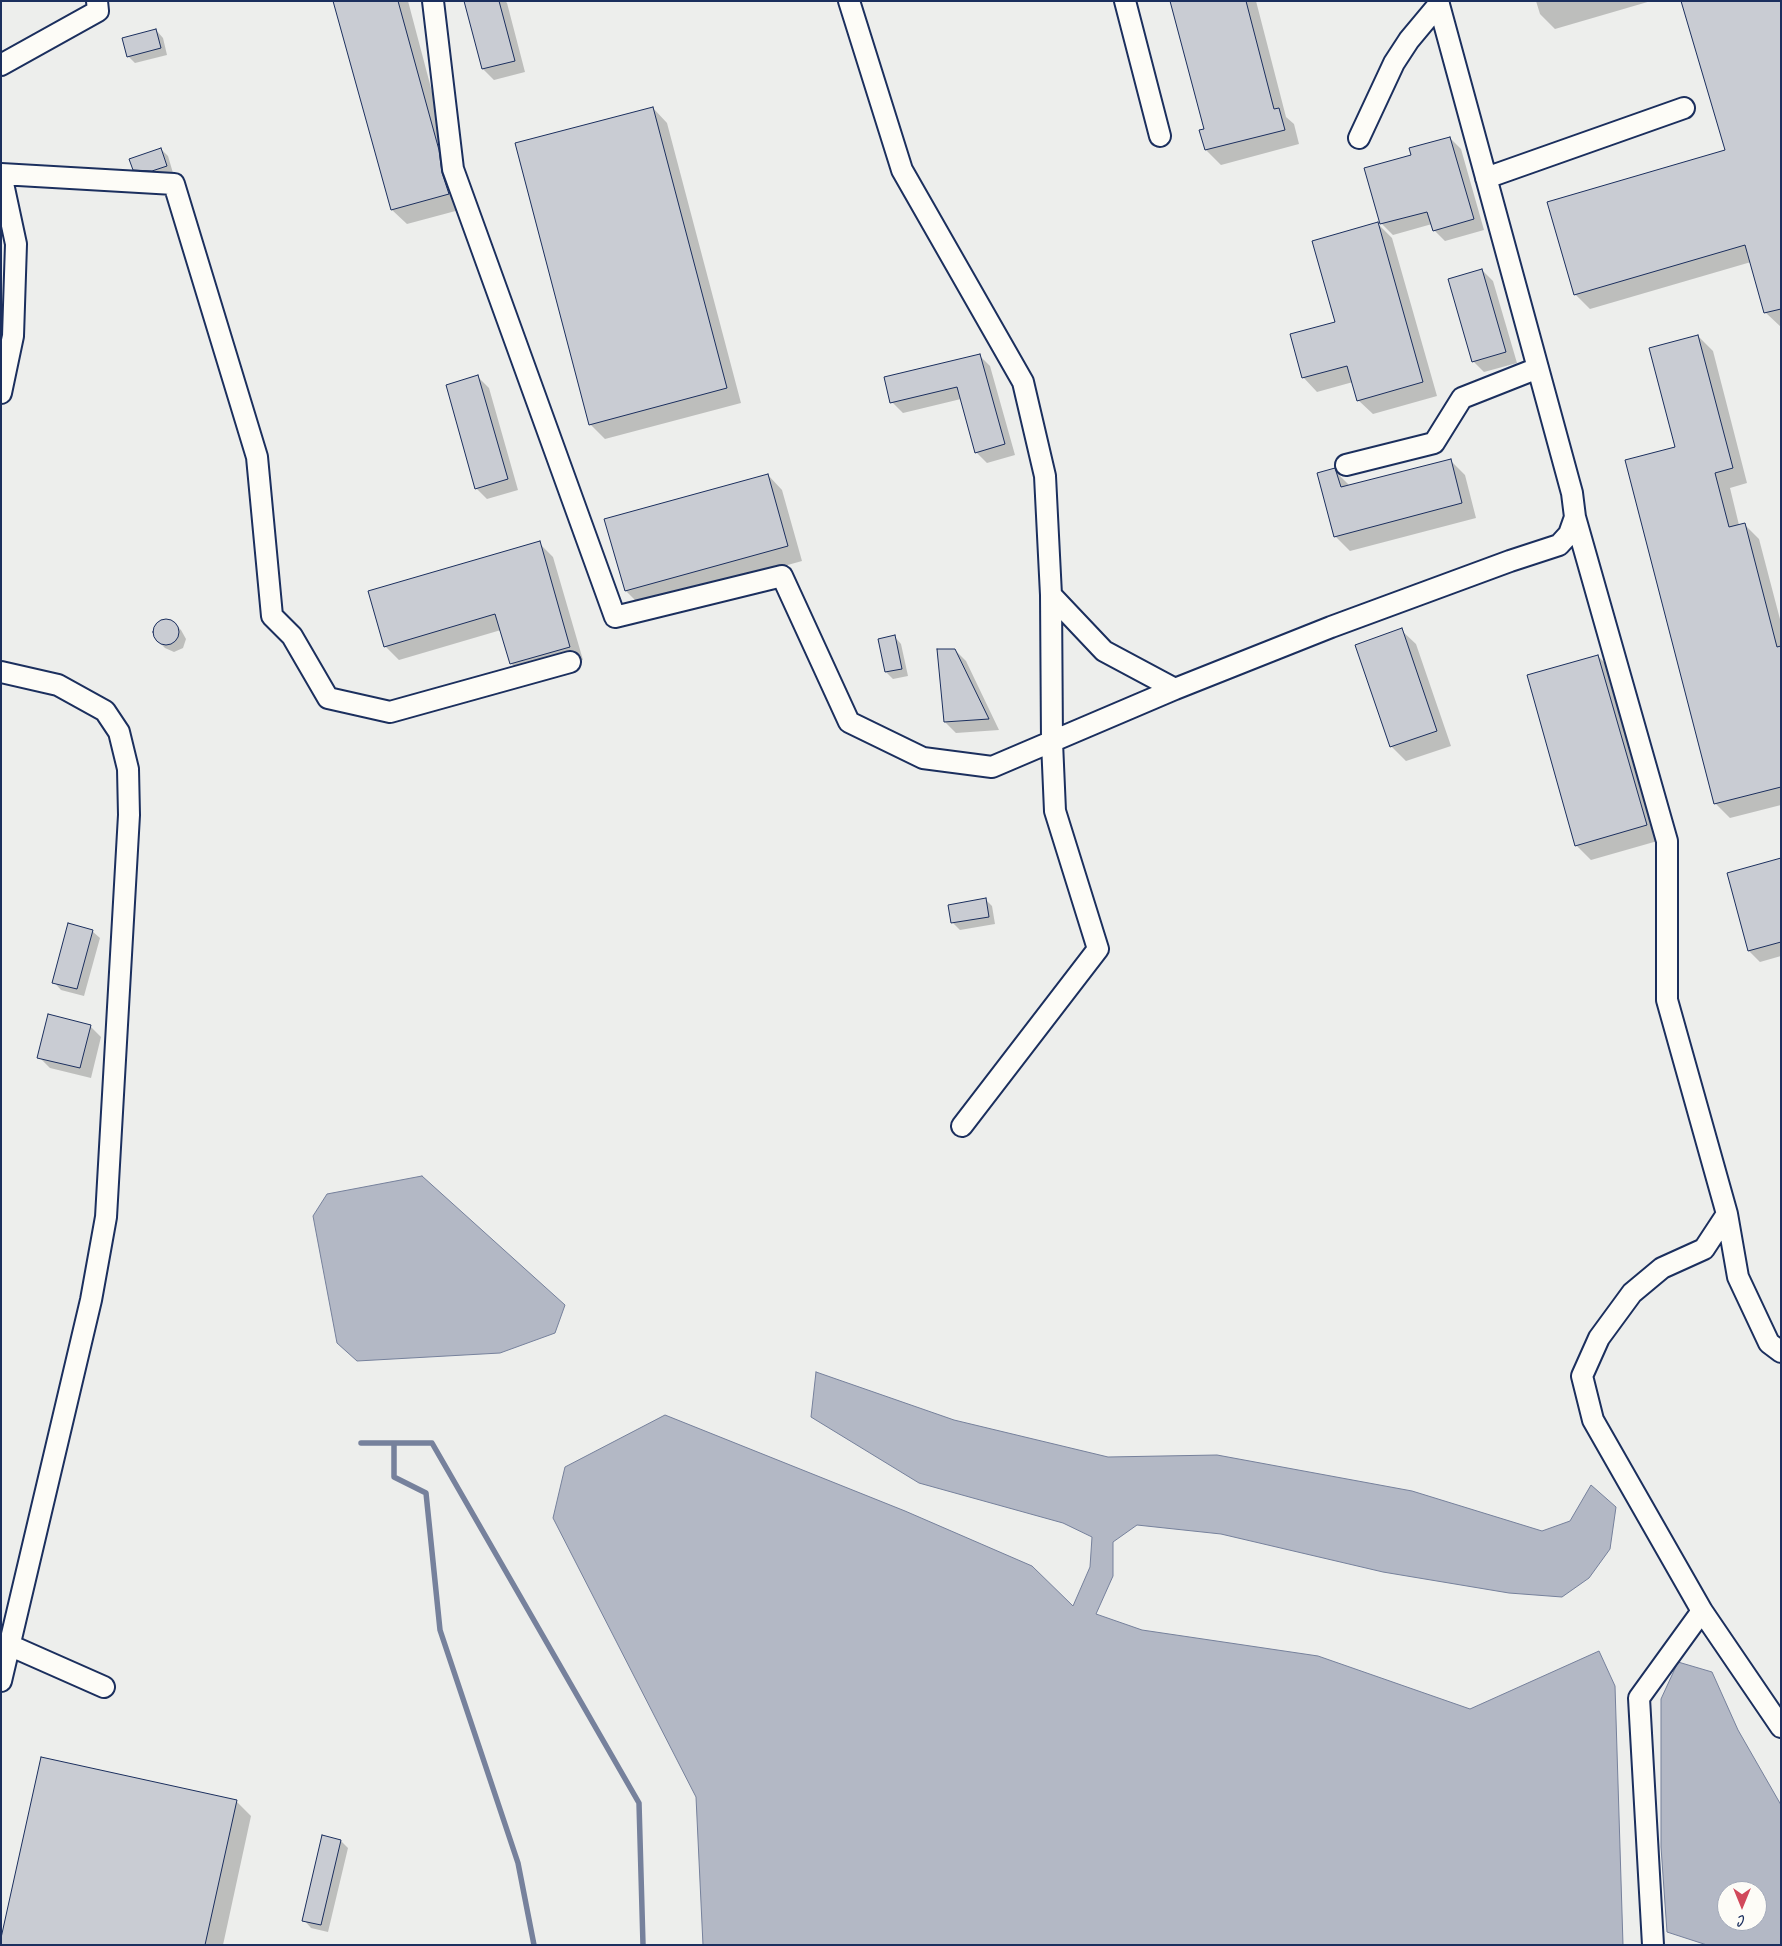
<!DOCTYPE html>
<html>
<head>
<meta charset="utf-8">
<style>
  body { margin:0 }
  #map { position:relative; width:1782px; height:1946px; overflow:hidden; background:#fdfcf7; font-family:Caveat,sans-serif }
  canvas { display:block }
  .frame { position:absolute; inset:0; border:2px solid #1b2f5e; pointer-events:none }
  .north { position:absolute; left:1717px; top:1881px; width:50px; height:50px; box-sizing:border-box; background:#fdfcf7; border:1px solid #a3aaba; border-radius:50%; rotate:180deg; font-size:14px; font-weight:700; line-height:20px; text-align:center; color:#1b2f5e }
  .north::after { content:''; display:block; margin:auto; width:18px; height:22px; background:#d1495b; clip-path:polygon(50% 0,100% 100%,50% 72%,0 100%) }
</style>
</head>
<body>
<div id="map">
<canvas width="1782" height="1946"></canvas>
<div class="frame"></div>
<div class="north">С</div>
</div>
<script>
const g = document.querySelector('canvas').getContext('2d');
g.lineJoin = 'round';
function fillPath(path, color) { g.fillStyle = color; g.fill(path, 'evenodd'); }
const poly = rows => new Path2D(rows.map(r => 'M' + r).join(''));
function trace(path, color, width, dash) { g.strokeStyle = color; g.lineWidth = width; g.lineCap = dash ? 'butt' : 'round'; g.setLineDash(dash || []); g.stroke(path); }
fillPath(poly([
  [1,1,1781,1,1781,1945,1,1945],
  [1727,1891,1757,1891,1757,1921,1727,1921]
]), '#edeeec');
const water = poly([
  [422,1176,565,1305,555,1333,500,1353,357,1361,337,1343,313,1216,327,1194,422,1176],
  [816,1372,954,1420,1108,1457,1217,1455,1412,1491,1542,1531,1570,1521,1591,1485,1616,1507,1610,1549,1589,1578,1562,1597,1509,1593,1383,1572,1221,1534,1137,1525,1113,1542,1113,1576,1096,1614,1142,1630,1318,1656,1470,1709,1599,1651,1615,1686,1623,1945,703,1945,696,1797,553,1518,565,1467,665,1415,905,1511,1032,1566,1073,1606,1090,1567,1092,1537,1063,1523,919,1483,811,1417,816,1372],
  [1678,1662,1712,1672,1738,1730,1781,1805,1781,1945,1707,1945,1667,1932,1661,1847,1661,1699,1678,1662],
  [1727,1891,1757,1891,1757,1921,1727,1921,1727,1891]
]);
fillPath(water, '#b3b8c5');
trace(water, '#76819c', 1);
fillPath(poly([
  [335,1,408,1,463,209,407,224,392,210],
  [465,1,505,1,507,3,525,72,494,80,483,69],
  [1171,1,1256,1,1286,117,1294,124,1299,144,1221,165,1206,150,1201,131,1205,130],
  [1536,1,1651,1,1555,29,1540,14],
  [1781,1,1781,327,1766,313,1751,262,1590,309,1575,294,1726,151],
  [156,30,163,38,167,55,135,63,128,56],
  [653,108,667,123,741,403,605,439,590,424],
  [1450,138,1461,149,1484,230,1445,241,1434,230,1432,224,1393,235,1382,224,1366,169,1413,156],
  [161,149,168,156,173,173,159,177,141,176,134,169],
  [1378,224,1392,238,1437,396,1373,414,1358,400,1353,382,1317,392,1303,377,1336,323],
  [1482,270,1493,281,1517,363,1484,372,1473,361],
  [1698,336,1713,351,1747,483,1730,488,1739,525,1744,524,1759,539,1781,623,1781,805,1730,818,1715,803,1676,448],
  [979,355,990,366,1015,455,987,463,976,452,961,399,903,413,892,402],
  [478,377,489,388,518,490,487,499,476,488],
  [1450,460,1465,475,1476,518,1350,551,1335,536,1334,470,1350,486],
  [768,475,782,490,802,561,641,606,626,591],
  [539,543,553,557,583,660,525,677,511,663,501,630,399,660,385,646],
  [164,621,174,623,181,630,186,639,183,648,174,652,165,648,157,640,155,636,156,626],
  [1401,630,1416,644,1451,746,1406,761,1391,746],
  [894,636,901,644,908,676,893,679,886,672,879,640],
  [955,650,966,661,999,730,956,733,945,722],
  [1598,656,1613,671,1661,840,1591,860,1576,845],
  [1781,859,1781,956,1760,962,1749,951],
  [985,899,992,906,995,924,960,930,953,923],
  [92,931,100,938,84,996,61,990,54,982],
  [90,1026,101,1037,91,1078,50,1068,39,1057],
  [236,1801,251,1816,223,1945,1,1945],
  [341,1841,348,1848,328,1932,311,1928,304,1920]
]), '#0003');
trace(poly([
  [361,1443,432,1443,639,1803,643,1945],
  [394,1443,394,1477,426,1493,440,1630,518,1863,534,1945]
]), '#76819c', 5.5);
const building = poly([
  [333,1,398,1,439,150,442,173,449,194,391,210,333,1],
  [464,1,499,1,515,61,482,69,464,1],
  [1170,1,1246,1,1274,109,1279,108,1285,130,1205,150,1199,130,1204,129,1170,1],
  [1681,1,1781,1,1781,309,1764,313,1745,245,1574,295,1547,202,1725,150,1681,1],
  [156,29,161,48,127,57,122,38,156,29],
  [653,107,727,388,589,425,515,143,653,107],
  [1450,137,1474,219,1433,231,1427,212,1380,224,1364,168,1411,155,1409,148,1450,137],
  [161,148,167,166,152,171,133,170,129,159,161,148],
  [1378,222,1423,382,1357,401,1347,366,1302,378,1290,334,1335,322,1312,241,1378,222],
  [1482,269,1506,352,1472,362,1448,279,1482,269],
  [1698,335,1733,468,1715,473,1729,527,1745,523,1777,647,1781,646,1781,787,1714,804,1625,460,1675,447,1649,348,1698,335],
  [980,354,1005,444,975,453,957,387,890,403,884,377,980,354],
  [478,375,508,479,475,489,446,385,478,375],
  [1451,459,1462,503,1334,537,1317,473,1335,468,1341,487,1451,459],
  [768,474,788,546,625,591,604,519,768,474],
  [540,541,570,647,510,664,495,614,384,647,368,591,540,541],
  '153 632a13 13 0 1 1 26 0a13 13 0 1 1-26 0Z',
  [1402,628,1437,731,1390,747,1355,645,1402,628],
  [895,635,902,669,885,672,878,639,895,635],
  [937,649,955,649,989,719,944,722,937,649],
  [1598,655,1647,825,1575,846,1527,675,1598,655],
  [1781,858,1781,942,1748,951,1727,873,1781,858],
  [986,898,989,917,951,923,948,905,986,898],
  [68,923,93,930,77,989,52,983,68,923],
  [48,1014,91,1025,80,1068,37,1058,48,1014],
  [41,1757,237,1800,205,1945,1,1945,1,1938,41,1757],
  [322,1835,341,1840,321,1925,302,1921,322,1835]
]);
fillPath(building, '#c9ccd3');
trace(building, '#1b2f5e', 1);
const minor = poly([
  [433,1,453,169,615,617,782,576,849,722,923,758,992,767,1175,689],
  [849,1,902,170,1023,382,1045,476,1051,595,1104,651,1175,689,1331,627,1510,561,1559,545,1569,534,1575,517,1572,493,1438,1],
  [1125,1,1160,136],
  [1,65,98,11,97,1],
  [1359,138,1394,63,1409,40,1439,4],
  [1,174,174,184,257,457,272,616,292,636,328,698,390,712,570,662],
  [1,174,16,244,13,336,1,393],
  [1486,178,1684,108],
  [1346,465,1434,443,1462,398,1538,368],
  [1575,517,1667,841,1667,1000,1727,1214],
  [1,672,58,685,105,711,119,732,128,769,129,815,106,1217,91,1300,1,1681],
  [962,1126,1098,949,1055,811,1052,742,1051,595],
  [1781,1352,1769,1343,1738,1277,1727,1214,1704,1249,1662,1268,1632,1293,1599,1338,1582,1376,1593,1420,1702,1611,1781,1727],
  [9,1645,104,1687],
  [1653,1945,1639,1698,1702,1611]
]);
trace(minor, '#1b2f5e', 24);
trace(minor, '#fdfcf7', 20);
</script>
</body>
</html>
